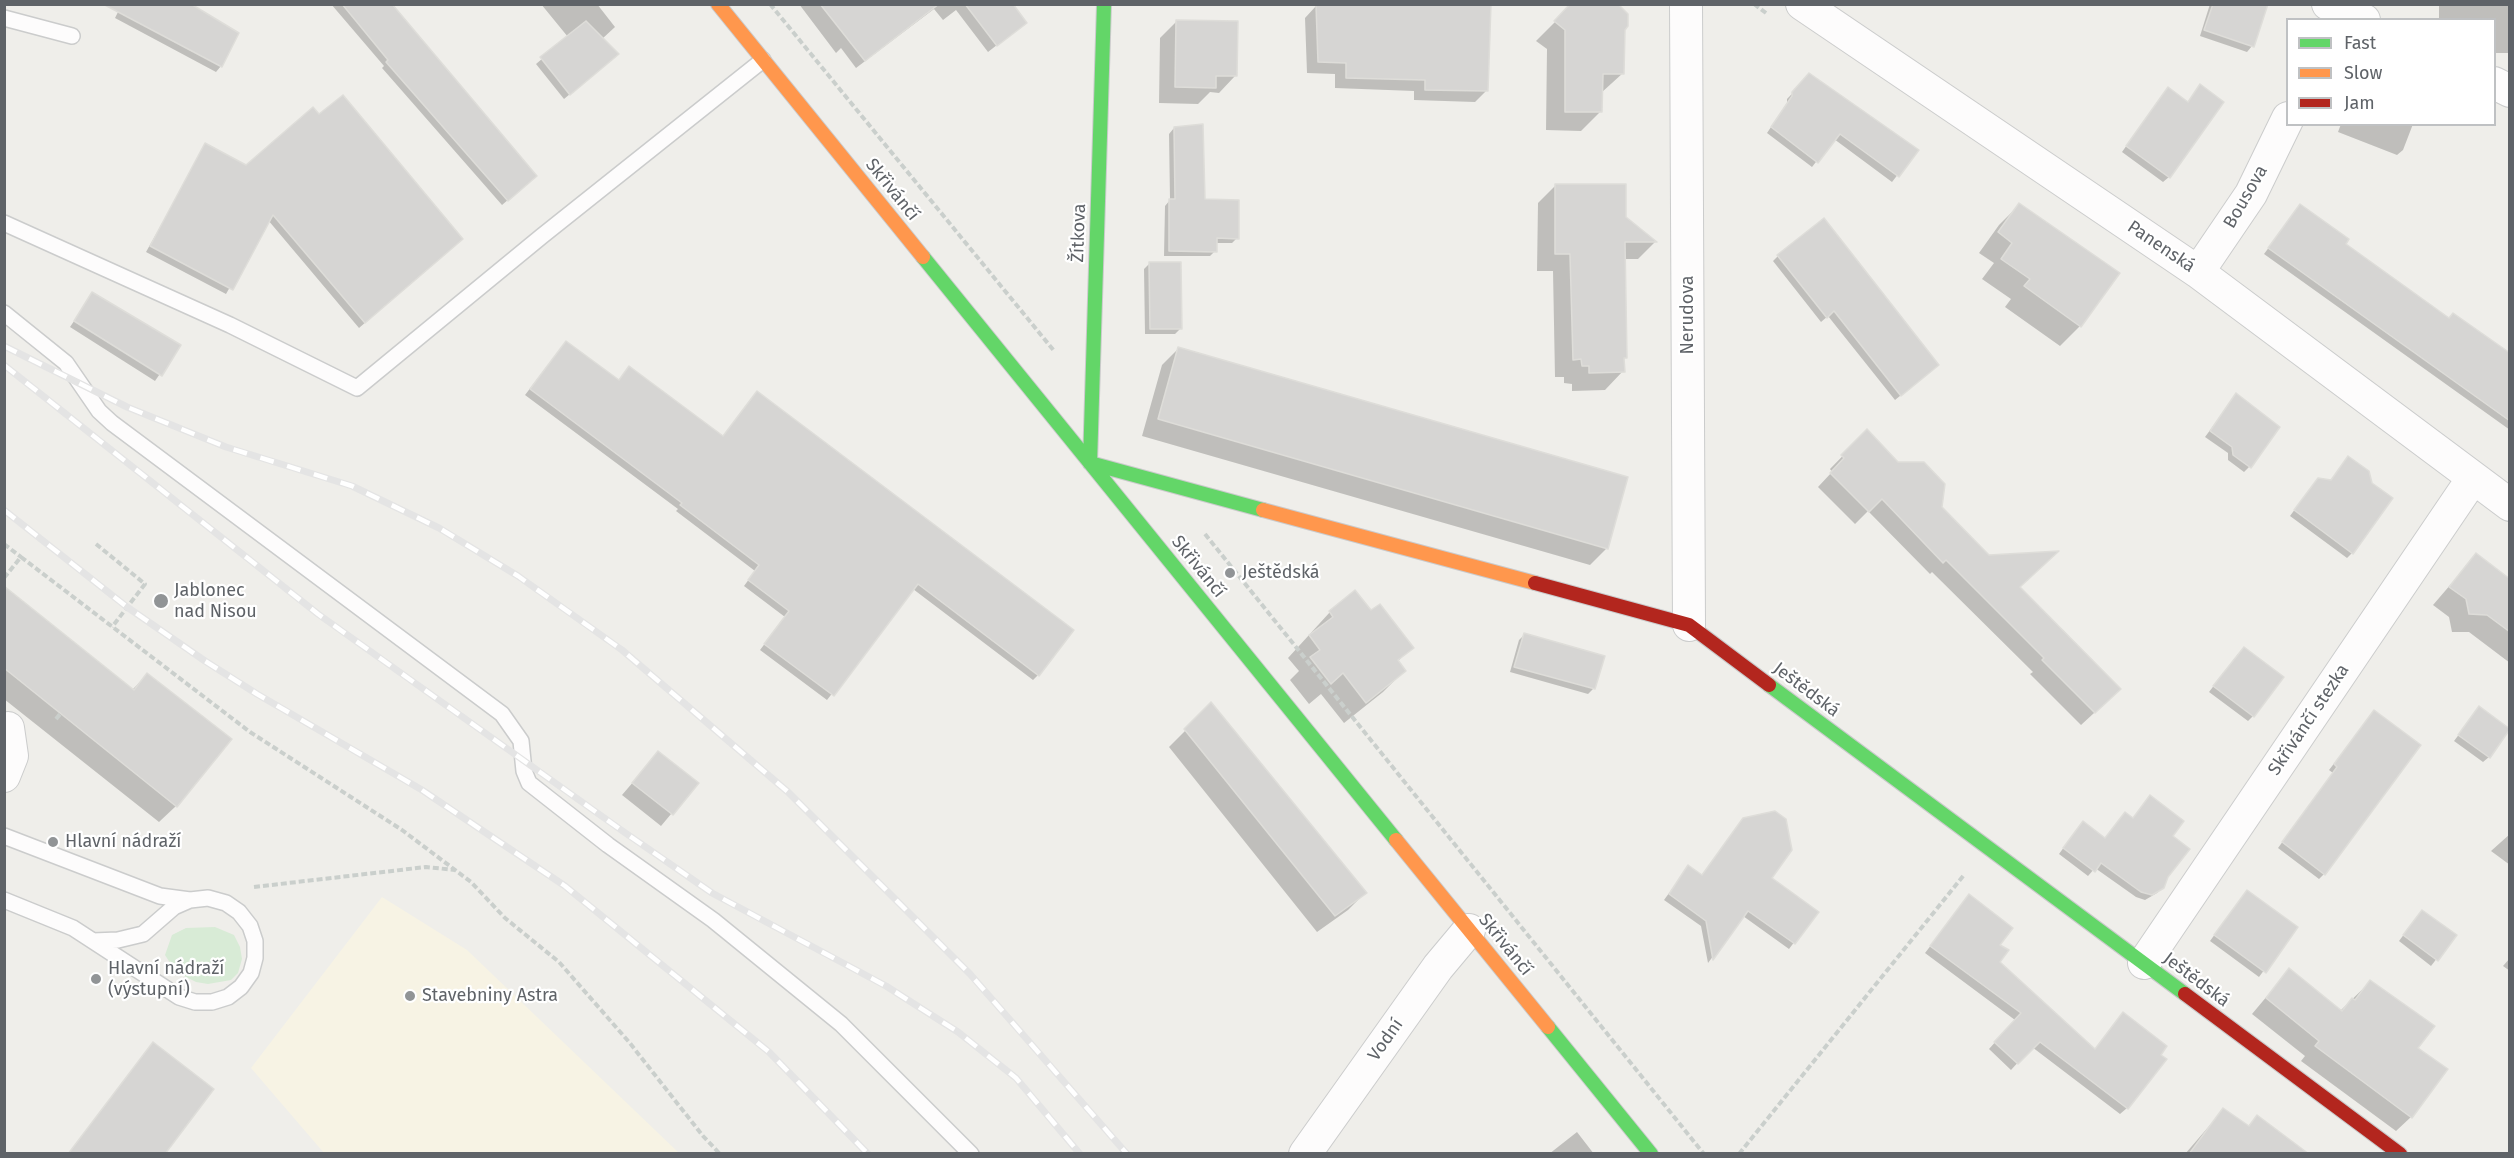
<!DOCTYPE html>
<html>
<head>
<meta charset="utf-8">
<style>
  body { margin:0 }
  #map { position:relative; width:2514px; height:1158px; overflow:hidden; background:#efeeea; font-family:"Fira Sans",sans-serif }
  canvas { display:block }
  .frame { position:absolute; inset:0; border:6px solid #5f6368; pointer-events:none }
  .legend { position:absolute; left:2286px; top:18px; width:210px; height:108px; box-sizing:border-box; background:#fff; border:2px solid #bfc1c3; margin:0; padding:8px 10px; list-style:none; font-size:18px; color:#5f6368 }
  .legend li { display:flex; align-items:center; gap:12px; height:30px }
  .legend b { width:30px; border:2px solid #bfc1c3 }
</style>
</head>
<body>
<div id="map">
<canvas width="2514" height="1158"></canvas>
<div class="frame"></div>
<ul class="legend">
<li><b style="height:8px;background:#63d668"></b>Fast</li>
<li><b style="height:8px;background:#ff974d"></b>Slow</li>
<li><b style="height:8px;background:#b3261e"></b>Jam</li>
</ul>
</div>
<script>
const g = document.querySelector('canvas').getContext('2d');
g.lineJoin = 'round';
function fillPath(path, color) { g.fillStyle = color; g.fill(path, 'evenodd'); }
const poly = rows => new Path2D(rows.map(r => 'M' + r).join(''));
function trace(path, color, width, dash) { g.strokeStyle = color; g.lineWidth = width; g.lineCap = dash ? 'butt' : 'round'; g.setLineDash(dash || []); g.stroke(path); }
function drawText(font, color, halo, rows, align = 'center') {
  g.font = font + ' "Fira Sans",sans-serif'; g.lineWidth = 4.5; g.setLineDash([]); g.textBaseline = 'middle'; g.strokeStyle = halo; g.fillStyle = color; for (const [text, x, y, turn = 0] of rows) {
    g.save(); g.translate(x, y); g.rotate((+turn || 0) * Math.PI / 180); g.textAlign = isNaN(turn) ? turn : align; if (halo) g.strokeText(text, 0, 0); g.fillText(text, 0, 0); g.restore();
  }
}
fillPath(poly([
  [382,897,467,950,679,1153,324,1153,251,1068]
]), '#f7f3e4');
fillPath(poly([
  [215,927,234,935,240,947,242,959,238,973,231,980,208,984,196,982,176,972,165,955,172,935,186,928]
]), '#d8ebd6');
fillPath(poly([
  [122,4,221,66,216,72,115,18],
  [331,4,390,4,530,181,502,205,382,68,384,66],
  [541,4,597,4,615,27,602,39,612,59,564,99,536,64,568,37],
  [799,4,1011,4,1025,23,988,52,956,10,943,20,934,9,856,68,841,48,836,53],
  [1346,4,1477,4,1487,90,1475,102,1414,100,1414,91,1335,88,1335,74,1307,73,1305,18,1316,6],
  [2210,4,2266,4,2252,46,2247,52,2200,36],
  [2439,4,2510,4,2510,53,2494,53,2494,20,2439,20],
  [1571,6,1623,29,1623,73,1601,93,1600,112,1581,131,1546,130,1547,49,1536,41],
  [1177,21,1235,76,1219,93,1210,92,1198,104,1159,103,1160,38],
  [1810,75,1917,150,1892,182,1834,139,1812,167,1767,133,1787,103,1787,99],
  [2201,86,2169,177,2163,182,2122,152,2163,94,2187,103],
  [2341,124,2413,124,2403,150,2397,155,2338,132],
  [1174,128,1204,201,1237,238,1232,243,1215,243,1215,251,1210,256,1164,256,1165,206,1170,200,1169,134],
  [206,145,246,167,456,244,359,328,268,220,226,294,146,252],
  [1556,185,1624,218,1655,242,1638,259,1624,259,1626,357,1623,360,1623,371,1605,390,1572,391,1572,384,1564,383,1564,377,1555,377,1553,271,1537,271,1538,203],
  [2019,205,2118,273,2080,326,2060,346,2005,307,2011,299,1982,279,1994,263,1979,253,1999,225],
  [2300,206,2344,244,2449,319,2510,355,2510,430,2264,254],
  [1778,256,1932,370,1895,400,1828,316,1821,322,1773,261],
  [1149,264,1180,329,1175,334,1145,334,1144,269],
  [93,293,179,346,155,381,70,327],
  [561,348,618,381,629,368,723,437,752,398,1038,675,1033,680,913,589,827,700,760,650,785,617,744,586,755,571,676,511,678,509,525,395],
  [1179,348,1607,548,1590,565,1142,436,1162,365],
  [2236,395,2249,467,2244,472,2228,460,2228,453,2205,437],
  [1867,431,2019,587,2106,702,2081,725,2030,674,2033,672,1932,572,1930,574,1868,511,1855,524,1818,487,1832,472,1830,469],
  [2312,486,2352,553,2347,558,2290,516],
  [2476,555,2510,581,2510,663,2469,632,2452,632,2449,617,2433,605],
  [4,592,132,690,147,675,176,806,159,822,4,699],
  [1355,592,1370,612,1412,647,1397,662,1404,671,1383,692,1344,723,1321,694,1309,704,1290,680,1299,671,1288,658,1330,612],
  [1525,634,1603,657,1593,689,1588,694,1510,672,1519,640],
  [2238,654,2253,716,2248,721,2209,692],
  [1211,705,1365,893,1348,910,1317,932,1169,747],
  [2479,708,2489,757,2483,762,2454,741],
  [2374,712,2324,874,2319,879,2278,848,2333,773,2329,770],
  [658,753,697,783,661,826,622,795],
  [2150,797,2171,837,2163,888,2157,893,2145,900,2136,897,2095,868,2088,876,2059,854,2078,828,2105,839,2132,819],
  [1744,819,1770,879,1817,912,1789,949,1743,916,1708,963,1701,926,1664,900,1688,867,1701,876],
  [2510,834,2510,865,2491,851],
  [1969,896,1998,945,1998,962,2094,1050,2127,1108,2120,1114,2032,1047,2011,1070,1989,1049,2015,1020,1925,953],
  [2242,897,2296,927,2259,977,2210,941],
  [2417,917,2455,935,2431,966,2399,941],
  [2510,958,2510,971,2503,966],
  [2289,970,2340,1011,2370,982,2416,1048,2411,1117,2396,1131,2301,1061,2305,1056,2252,1014],
  [2223,1110,2247,1127,2257,1117,2299,1154,2185,1154],
  [1577,1132,1594,1154,1549,1154]
]), '#0003');
const building = poly([
  [103,4,191,4,239,33,222,67,103,4],
  [342,4,392,4,537,176,508,201,386,62,388,60,342,4],
  [820,4,939,4,865,61,820,4],
  [965,4,1013,4,1027,23,997,46,965,4],
  [1491,4,1488,91,1425,90,1425,80,1346,78,1346,63,1318,62,1316,5,1491,4],
  [1570,4,1619,5,1628,14,1628,26,1625,30,1624,74,1603,74,1602,112,1565,112,1565,30,1554,21,1570,4],
  [2213,4,2268,4,2254,47,2204,30,2213,4],
  [1176,20,1238,21,1237,76,1216,76,1216,88,1175,87,1176,20],
  [586,21,619,54,570,95,540,57,586,21],
  [1809,73,1919,150,1899,177,1840,134,1818,163,1771,127,1792,96,1792,92,1809,73],
  [2200,84,2224,102,2170,178,2126,146,2168,87,2188,102,2200,84],
  [343,95,463,239,365,323,273,215,233,290,150,246,205,143,246,165,313,107,319,114,343,95],
  [1203,124,1205,199,1239,200,1239,239,1217,238,1217,252,1169,251,1169,199,1175,199,1174,127,1203,124],
  [1555,184,1626,184,1626,217,1657,242,1625,242,1627,358,1624,358,1625,372,1589,373,1589,366,1582,366,1581,359,1573,360,1570,254,1555,254,1555,184],
  [2019,203,2120,273,2081,327,2024,286,2030,279,2001,259,2012,243,1998,232,2019,203],
  [2300,204,2349,239,2346,244,2449,318,2453,313,2510,353,2510,421,2268,248,2300,204],
  [1824,218,1939,365,1901,396,1834,311,1827,318,1777,255,1824,218],
  [1149,262,1181,262,1182,329,1150,329,1149,262],
  [92,292,181,345,162,376,74,321,92,292],
  [566,341,619,380,629,366,723,436,757,391,1074,630,1039,676,918,584,834,696,764,644,789,611,748,580,759,565,680,505,682,503,530,389,566,341],
  [1178,347,1628,477,1608,549,1158,419,1178,347],
  [2236,393,2280,427,2251,468,2233,455,2232,447,2210,431,2236,393],
  [1867,429,1898,462,1924,462,1945,484,1942,507,1989,555,2059,551,2020,587,2121,689,2095,713,2042,660,2044,658,1946,560,1943,563,1882,499,1869,512,1830,473,1844,458,1841,455,1867,429],
  [2348,456,2369,471,2372,483,2393,498,2353,554,2294,510,2318,478,2331,480,2348,456],
  [2476,553,2510,579,2510,632,2487,615,2469,614,2466,599,2449,587,2476,553],
  [4,586,134,690,147,673,232,739,177,807,4,668,4,586],
  [1355,590,1371,610,1380,604,1414,648,1398,660,1406,671,1366,703,1343,673,1331,684,1310,657,1320,650,1309,635,1333,617,1329,611,1355,590],
  [1524,633,1605,656,1595,689,1514,667,1524,633],
  [2244,647,2284,677,2254,717,2213,686,2244,647],
  [1211,702,1367,893,1335,916,1184,729,1211,702],
  [2479,706,2510,729,2490,758,2458,735,2479,706],
  [2374,710,2421,745,2325,875,2282,842,2337,767,2334,764,2374,710],
  [658,751,699,783,673,815,632,783,658,751],
  [2150,795,2184,821,2173,836,2190,849,2168,877,2164,888,2152,895,2141,892,2101,863,2095,872,2063,848,2083,821,2105,838,2125,812,2133,818,2150,795],
  [1775,811,1786,819,1792,850,1772,878,1819,912,1795,944,1748,911,1713,960,1706,921,1669,894,1688,865,1702,875,1743,818,1775,811],
  [2247,890,2298,927,2266,973,2214,935,2247,890],
  [1969,894,2013,928,2000,945,2009,950,2000,962,2095,1049,2123,1012,2167,1046,2161,1055,2167,1059,2128,1109,2040,1042,2018,1064,1994,1042,2021,1013,1930,946,1969,894],
  [2422,910,2457,935,2438,961,2403,935,2422,910],
  [2289,968,2342,1011,2352,998,2355,1000,2370,980,2435,1026,2418,1048,2448,1069,2412,1118,2315,1046,2319,1041,2266,998,2289,968],
  [153,1042,214,1089,165,1154,68,1154,153,1042],
  [2223,1108,2249,1126,2257,1115,2309,1154,2189,1154,2223,1108]
]);
fillPath(building, '#d6d5d3');
trace(building, '#deddd9', 1.5);
const lane = poly([
  [4,18,72,36],
  [4,223,230,325,357,388,542,236,763,60],
  [4,313,66,363,99,411,112,423,502,714,521,741,524,771,529,783,608,845,713,920,841,1024,971,1154],
  [4,836,160,896,190,900],
  [4,900,73,928,179,997,195,1002,212,1002,228,997,241,987,251,973,255,958,255,941,250,926,239,912,226,903,208,898,190,900,174,907,143,934,118,940,93,941]
]);
const street = poly([
  [1686,4,1689,625],
  [1802,4,2198,272,2510,505],
  [2328,4,2364,20],
  [2494,83,2510,91],
  [2198,272,2251,194,2288,118],
  [4,776,12,756,8,728],
  [2144,963,2473,478],
  [1305,1154,1438,967,1469,930]
]);
const fast = poly([
  [1104,4,1090,463,1263,510],
  [923,257,1396,840],
  [1769,685,2185,994],
  [1548,1027,1651,1154]
]);
const slow = poly([
  [718,4,923,257],
  [1263,510,1535,583],
  [1396,840,1548,1027]
]);
const jam = poly([
  [1535,583,1689,625,1769,685],
  [2185,994,2400,1154]
]);
trace(lane, '#cbcccc', 18);
trace(street, '#cbcccc', 34);
trace(fast, '#cacacb', 16);
trace(slow, '#cacacb', 16);
trace(jam, '#cacacb', 16);
trace(poly([
  [770,4,1055,352],
  [1754,4,1766,13],
  [1205,534,1704,1154],
  [4,544,21,557],
  [96,544,145,584,112,627],
  [4,578,21,557,250,732,402,830,471,882,505,918,559,962,629,1042,703,1136,720,1154],
  [56,719,61,713],
  [254,887,426,867,455,870],
  [1739,1154,1964,875]
]), '#cacfcc', 4, [6, 3]);
trace(lane, '#fdfcfc', 15);
trace(street, '#fdfcfc', 32);
trace(fast, '#63d668', 14);
trace(slow, '#ff974d', 14);
trace(jam, '#b3261e', 14);
const rail = poly([
  [4,346,127,407,226,447,352,486,439,528,518,576,622,650,788,792,970,974,1127,1154],
  [4,365,318,614,624,832,712,893,886,986,958,1032,1016,1078,1080,1154],
  [4,510,127,607,205,661,257,694,422,790,565,886,769,1052,868,1154]
]);
trace(rail, '#e4e4e4', 7);
trace(rail, '#fff', 4.5, [14]);
for (const [x, y, r, color] of [
  [1230,573,6,"#919496"],
  [161,601,8,"#919496"],
  [53,842,6,"#919496"],
  [96,979,6,"#919496"],
  [410,996,6,"#919496"]
]) { const dot = new Path2D(); dot.arc(x, y, r, 0, 2 * Math.PI); g.fillStyle = color; g.fill(dot); trace(dot, '#fff', 2); }
drawText('18px', '#5f6368', '#fff', [
  ["Skřivánčí",892,190,51],
  ["Bousova",2246,197,-60],
  ["Žítkova",1079,233,-88],
  ["Panenská",2161,247,34],
  ["Nerudova",1688,315,-90],
  ["Skřivánčí",1198,567,51],
  ["Ještědská",1806,690,37],
  ["Skřivánčí stezka",2309,720,-56],
  ["Skřivánčí",1505,945,51],
  ["Ještědská",2196,980,37],
  ["Vodní",1386,1040,-55]
]);
drawText('18px', '#5f6368', '#fff', [
  ["Ještědská",1242,573],
  ["Jablonec",174,591],
  ["nad Nisou",174,612],
  ["Hlavní nádraží",65,842],
  ["Hlavní nádraží",108,969],
  ["(výstupní)",108,990],
  ["Stavebniny Astra",422,996]
], 'left');
</script>
</body>
</html>
